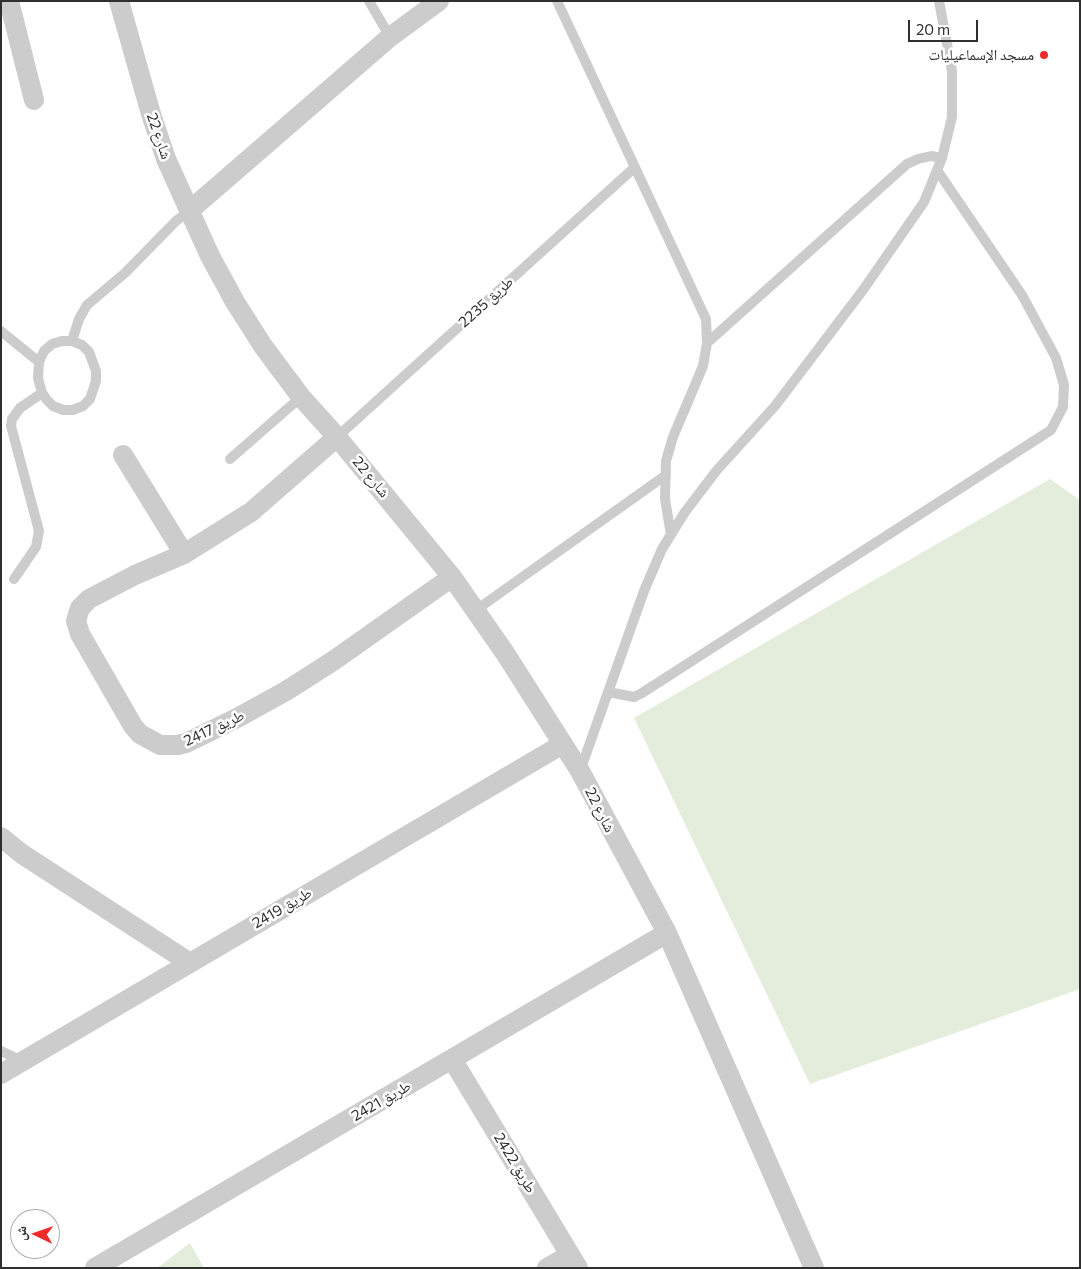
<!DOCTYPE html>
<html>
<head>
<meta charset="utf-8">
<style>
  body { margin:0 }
  #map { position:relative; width:1081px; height:1269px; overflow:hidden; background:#fff; font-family:Commissioner,"Noto Naskh Arabic",sans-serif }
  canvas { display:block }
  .frame { position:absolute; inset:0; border:2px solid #2f2f2f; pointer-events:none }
  .north { position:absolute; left:10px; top:1209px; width:50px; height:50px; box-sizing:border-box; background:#fff; border:1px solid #acacac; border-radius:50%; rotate:273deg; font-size:14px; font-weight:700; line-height:20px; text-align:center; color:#2f2f2f }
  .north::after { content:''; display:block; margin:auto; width:18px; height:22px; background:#ee2a2a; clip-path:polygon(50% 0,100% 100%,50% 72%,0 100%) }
  .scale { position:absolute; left:908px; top:20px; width:70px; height:22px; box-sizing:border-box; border:2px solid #2f2f2f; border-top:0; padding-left:6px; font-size:15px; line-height:18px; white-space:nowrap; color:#2f2f2f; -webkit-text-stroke:4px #fff; paint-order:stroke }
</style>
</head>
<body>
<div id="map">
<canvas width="1081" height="1269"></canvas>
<div class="frame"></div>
<div class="north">ش</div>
<div class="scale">20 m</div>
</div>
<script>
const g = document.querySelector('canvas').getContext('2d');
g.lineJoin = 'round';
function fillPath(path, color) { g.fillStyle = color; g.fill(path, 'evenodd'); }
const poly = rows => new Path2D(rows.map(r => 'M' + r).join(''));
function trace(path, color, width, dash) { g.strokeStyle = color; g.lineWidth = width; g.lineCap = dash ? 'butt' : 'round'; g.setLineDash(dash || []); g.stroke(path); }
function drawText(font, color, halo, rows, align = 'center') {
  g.font = font + ' Commissioner,"Noto Naskh Arabic",sans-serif'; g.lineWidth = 5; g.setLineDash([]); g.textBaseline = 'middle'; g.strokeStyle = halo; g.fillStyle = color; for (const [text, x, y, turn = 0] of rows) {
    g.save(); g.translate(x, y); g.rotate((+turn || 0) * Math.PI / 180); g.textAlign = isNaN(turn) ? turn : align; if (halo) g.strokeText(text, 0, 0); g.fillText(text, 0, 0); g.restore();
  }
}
fillPath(poly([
  [1050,479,1080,500,1080,989,810,1084,634,718],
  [190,1243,204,1268,157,1268]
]), '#e4eddc');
trace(poly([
  [369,1,390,37],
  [557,1,706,319,707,343,703,366,673,437,666,461,665,499,671,535],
  [1,331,39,362],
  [62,341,72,341,82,345,89,352,96,371,96,381,90,399,83,406,73,410,63,410,53,406,47,400,42,393,38,378,39,362,44,351,52,344,62,341],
  [72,341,79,319,87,305,125,273,176,221,189,211],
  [707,343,907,164,918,159,931,156,942,158],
  [337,437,634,168],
  [230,459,301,397],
  [14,579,36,547,39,531,11,426,12,419,20,408,42,393],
  [476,610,666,475],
  [608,692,634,697,642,693,1051,430,1063,407,1064,385,1056,358,1022,295,937,170],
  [580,771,644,591,662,549,685,512,717,470,775,406,863,290,924,202,942,158,952,117,952,71,939,1],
  [1,1051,22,1061]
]), '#ccc', 10);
trace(poly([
  [9,1,34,100],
  [119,1,151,114,166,159,210,256,235,302,263,346,301,397,337,437,452,577,505,653,580,771,667,933,814,1268],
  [189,211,390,37,439,1],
  [337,437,251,512,184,554,135,575,89,599,80,608,76,621,80,634,133,726,140,734,160,745,178,745,186,743,237,718,286,691,333,661,452,577],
  [123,455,184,554],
  [1,837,22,854,190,963],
  [452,1059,578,1268],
  [1,1074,563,744],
  [95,1268,667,933],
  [547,1268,570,1255]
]), '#ccc', 20);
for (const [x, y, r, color] of [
  [1044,55,5,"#ee2a2a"]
]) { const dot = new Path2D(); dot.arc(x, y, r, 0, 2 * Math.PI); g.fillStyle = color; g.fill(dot); trace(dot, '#fff', 2); }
drawText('15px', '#2f2f2f', '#fff', [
  ["مسجد الإسماعيليات",1034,55]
], 'right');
drawText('15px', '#2f2f2f', '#fff', [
  ["شارع 22",159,136,71],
  ["طريق 2235",486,302,-42],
  ["شارع 22",371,477,50],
  ["طريق 2417",214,728,-25],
  ["شارع 22",600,810,63],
  ["طريق 2419",282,908,-30],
  ["طريق 2421",381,1101,-30],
  ["طريق 2422",515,1163,59]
]);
</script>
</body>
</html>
